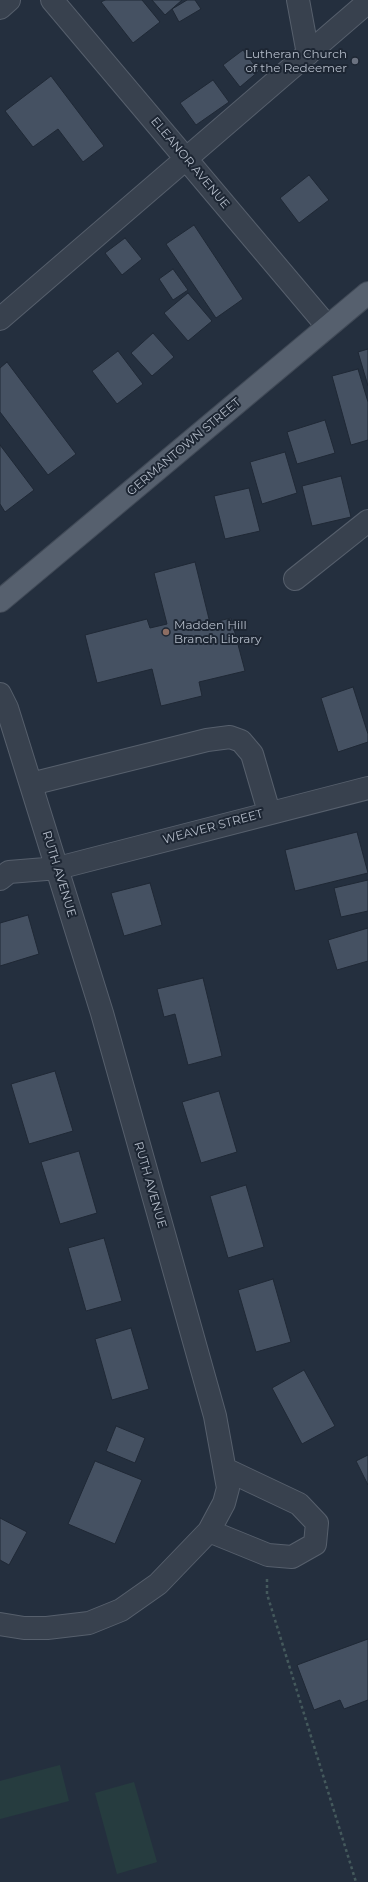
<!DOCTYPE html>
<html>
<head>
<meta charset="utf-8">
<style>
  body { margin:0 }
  canvas { display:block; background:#242f3e }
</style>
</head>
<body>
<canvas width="368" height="1882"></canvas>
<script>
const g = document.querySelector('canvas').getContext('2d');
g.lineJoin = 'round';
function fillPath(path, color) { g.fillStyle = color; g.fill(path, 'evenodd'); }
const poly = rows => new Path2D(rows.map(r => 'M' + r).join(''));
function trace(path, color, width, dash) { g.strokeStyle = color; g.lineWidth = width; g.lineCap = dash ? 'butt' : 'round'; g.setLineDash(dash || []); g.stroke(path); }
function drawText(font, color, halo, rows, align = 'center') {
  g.font = font + ' Montserrat,sans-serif'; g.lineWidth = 4; g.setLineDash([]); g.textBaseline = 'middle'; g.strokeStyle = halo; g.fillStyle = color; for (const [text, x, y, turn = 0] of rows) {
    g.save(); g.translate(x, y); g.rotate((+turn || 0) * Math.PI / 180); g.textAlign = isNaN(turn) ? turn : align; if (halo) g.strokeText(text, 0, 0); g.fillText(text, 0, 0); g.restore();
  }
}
fillPath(poly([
  [60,1765,69,1801,0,1819,0,1781],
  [134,1782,157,1862,117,1874,95,1793]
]), '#263c3f');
const building = poly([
  [105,0,142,0,160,22,133,43,101,2,105,0],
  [152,0,182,0,165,15,152,0],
  [187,0,195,0,201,9,179,22,172,9,187,0],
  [243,50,259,71,240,87,223,65,243,50],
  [51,76,104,146,83,162,58,129,33,147,5,111,51,76],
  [213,80,229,102,196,125,180,103,213,80],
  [309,175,329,200,299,223,280,198,309,175],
  [194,225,243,299,216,318,166,244,194,225],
  [125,238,142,259,122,275,105,253,125,238],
  [173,269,188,290,173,300,159,279,173,269],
  [188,293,212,321,188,341,164,313,188,293],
  [153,333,174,357,152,376,131,353,153,333],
  [368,349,368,386,358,352,368,349],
  [118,351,143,384,117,404,92,371,118,351],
  [7,362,76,454,48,475,0,412,0,368,7,362],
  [358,369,368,402,368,440,351,445,332,376,358,369],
  [325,420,335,453,297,464,287,432,325,420],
  [0,445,34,490,5,512,0,504,0,445],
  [285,452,297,493,262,504,250,462,285,452],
  [341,476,351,517,312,526,302,486,341,476],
  [249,488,260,531,225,539,214,496,249,488],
  [195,562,210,623,231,618,245,671,199,682,202,696,161,706,152,669,97,683,85,635,147,619,150,628,167,624,154,573,195,562],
  [353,687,368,734,368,742,338,752,321,698,353,687],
  [357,832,368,873,295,891,285,850,357,832],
  [368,880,368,911,341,917,334,888,368,880],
  [150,883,162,925,124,936,111,893,150,883],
  [28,915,39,954,0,966,0,923,28,915],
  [368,928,368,961,337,970,328,940,368,928],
  [203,978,222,1056,188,1065,175,1014,164,1017,157,989,203,978],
  [55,1071,73,1131,29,1144,11,1084,55,1071],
  [219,1091,237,1152,201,1163,182,1102,219,1091],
  [79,1151,97,1213,60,1224,41,1162,79,1151],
  [246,1185,264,1247,228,1258,210,1196,246,1185],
  [104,1238,122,1301,86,1311,68,1248,104,1238],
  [273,1279,291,1342,256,1352,238,1290,273,1279],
  [131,1328,149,1389,112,1400,95,1339,131,1328],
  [304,1370,335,1426,302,1444,272,1388,304,1370],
  [116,1426,145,1438,135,1463,106,1451,116,1426],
  [368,1455,368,1485,356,1461,368,1455],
  [95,1461,142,1480,115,1544,68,1524,95,1461],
  [0,1518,27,1532,9,1565,0,1560,0,1518],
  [368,1639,368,1700,344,1709,340,1700,314,1710,297,1665,368,1639]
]);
fillPath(building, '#455162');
trace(building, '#1f2835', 1);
const minor = poly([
  [52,0,327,326],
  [298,0,308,54],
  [0,8,9,0],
  [0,319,368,2],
  [295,579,368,521],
  [0,694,7,708,102,1013,215,1416,228,1488,224,1503,209,1531,158,1584,121,1610,89,1623,47,1628,24,1628,0,1624],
  [31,784,207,740,230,737,241,741,252,754,269,812],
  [0,879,9,872,58,868,368,788],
  [209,1531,268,1555,292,1557,315,1544,317,1523,299,1504,225,1469]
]);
const major = poly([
  [0,601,368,293]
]);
trace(minor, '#565f6c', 24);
trace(major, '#414a57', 24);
trace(poly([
  [267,1579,267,1594,356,1882]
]), '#44595c', 2.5, [3, 3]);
trace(minor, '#38414e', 22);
trace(major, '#56606e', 22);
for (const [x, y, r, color] of [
  [355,61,4,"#6b7280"],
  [166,632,4,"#8d6e63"]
]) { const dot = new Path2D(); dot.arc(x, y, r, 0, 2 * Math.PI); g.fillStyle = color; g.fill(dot); trace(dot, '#1d2633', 1.5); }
drawText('12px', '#b4bcc9', '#1d2633', [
  ["Lutheran Church",347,54],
  ["of the Redeemer",347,68],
  ["Madden Hill",174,625,"left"],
  ["Branch Library",174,639,"left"]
], 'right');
drawText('12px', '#b4bcc9', '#1d2633', [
  ["ELEANOR AVENUE",190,163,50],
  ["GERMANTOWN STREET",184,447,-40],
  ["WEAVER STREET",213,827,-15],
  ["RUTH AVENUE",59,874,73],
  ["RUTH AVENUE",150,1185,74]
]);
</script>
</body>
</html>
